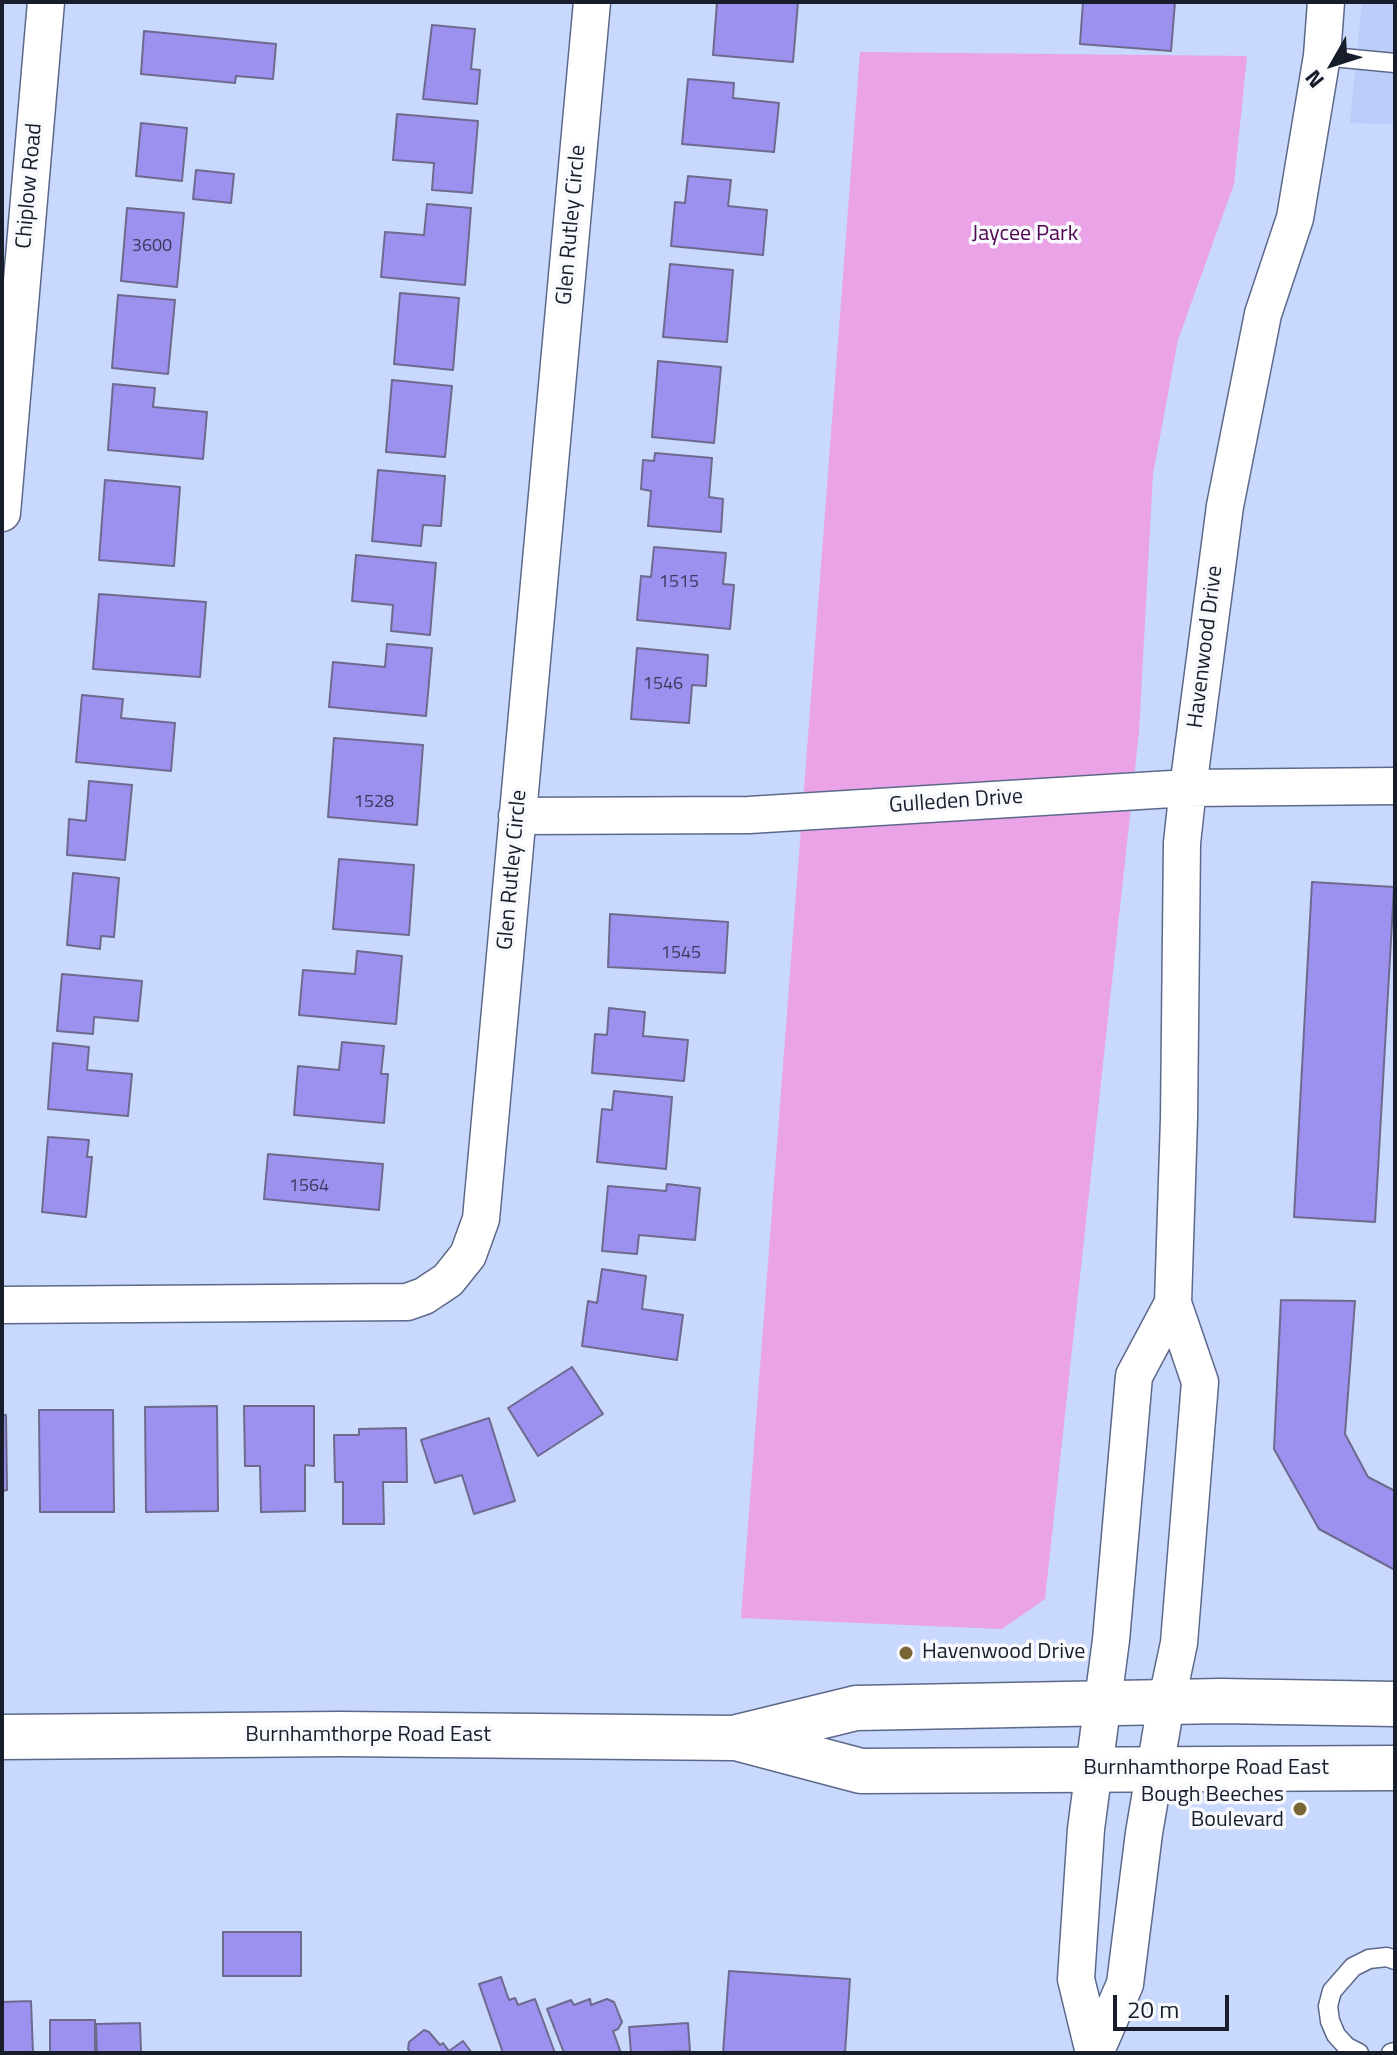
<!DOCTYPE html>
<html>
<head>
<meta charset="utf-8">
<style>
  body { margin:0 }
  #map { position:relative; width:1397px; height:2055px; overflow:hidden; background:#c9d8fd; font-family:"Titillium Web",sans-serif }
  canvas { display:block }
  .frame { position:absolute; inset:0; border:4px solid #181d2b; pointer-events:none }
  .north { position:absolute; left:1293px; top:24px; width:80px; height:80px; -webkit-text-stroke:6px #f8f9fd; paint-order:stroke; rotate:231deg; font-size:22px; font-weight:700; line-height:32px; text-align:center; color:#181d2b }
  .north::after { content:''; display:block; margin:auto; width:28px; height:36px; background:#181d2b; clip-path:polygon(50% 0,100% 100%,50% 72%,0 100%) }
  .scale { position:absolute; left:1113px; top:1995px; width:116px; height:36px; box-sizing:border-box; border:4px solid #181d2b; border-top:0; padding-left:10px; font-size:24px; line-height:28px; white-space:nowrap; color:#181d2b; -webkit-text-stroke:6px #f8f9fd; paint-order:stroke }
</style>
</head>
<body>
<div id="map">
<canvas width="1397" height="2055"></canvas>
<div class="frame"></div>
<div class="north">N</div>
<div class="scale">20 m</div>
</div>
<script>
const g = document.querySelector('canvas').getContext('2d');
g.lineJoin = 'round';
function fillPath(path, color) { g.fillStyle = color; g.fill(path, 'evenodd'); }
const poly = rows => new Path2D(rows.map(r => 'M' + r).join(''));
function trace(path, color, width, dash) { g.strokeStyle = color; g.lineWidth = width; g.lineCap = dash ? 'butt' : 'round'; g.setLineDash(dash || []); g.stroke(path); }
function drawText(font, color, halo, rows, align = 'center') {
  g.font = font + ' "Titillium Web",sans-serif'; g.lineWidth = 7; g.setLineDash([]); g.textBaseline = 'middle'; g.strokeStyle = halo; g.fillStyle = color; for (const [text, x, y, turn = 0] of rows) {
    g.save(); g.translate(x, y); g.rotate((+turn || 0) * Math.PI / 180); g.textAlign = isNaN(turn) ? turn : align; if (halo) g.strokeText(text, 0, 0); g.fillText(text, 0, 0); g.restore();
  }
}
fillPath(poly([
  [1362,2,1395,2,1395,124,1350,123]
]), '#bdcdf9');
fillPath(poly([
  [860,52,1247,56,1234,184,1178,340,1153,474,1139,732,1045,1599,1002,1629,741,1618]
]), '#e9a3e6');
const building = poly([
  [717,2,798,2,793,62,713,55,717,2],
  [1083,2,1175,2,1171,51,1080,44,1083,2],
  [432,25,475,29,471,69,480,70,477,104,423,99,432,25],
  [144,31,276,44,273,79,236,76,235,83,141,74,144,31],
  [688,79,734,83,733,98,779,103,774,152,682,144,688,79],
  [397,114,478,121,472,193,432,190,434,163,393,160,397,114],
  [141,123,187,128,182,181,136,176,141,123],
  [196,170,234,174,231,203,193,199,196,170],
  [688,176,731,180,728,206,767,210,763,255,671,246,675,202,685,203,688,176],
  [427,204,471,208,465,285,381,277,385,232,424,235,427,204],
  [127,208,184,213,177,287,121,281,127,208],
  [670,264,733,270,727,342,663,337,670,264],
  [400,293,459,298,453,370,394,364,400,293],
  [118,295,175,300,168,374,112,368,118,295],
  [658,361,721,367,714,443,652,437,658,361],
  [392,380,452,386,445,457,386,452,392,380],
  [113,384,155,388,153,407,207,412,203,459,108,450,113,384],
  [655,453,712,458,709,497,723,499,721,532,648,526,651,491,641,489,643,460,654,461,655,453],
  [378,470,445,476,441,526,423,525,421,546,372,541,378,470],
  [105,480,180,487,174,566,99,560,105,480],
  [654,547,726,553,723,584,734,585,730,629,637,620,641,576,651,577,654,547],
  [356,555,436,563,430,635,391,631,393,605,352,601,356,555],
  [99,594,206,602,200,677,93,669,99,594],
  [387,644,432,648,426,716,329,707,333,662,385,667,387,644],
  [637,648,708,655,706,686,692,685,689,723,631,719,637,648],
  [82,695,123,699,121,718,175,723,171,771,76,762,82,695],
  [334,738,423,745,417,825,328,817,334,738],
  [89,781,132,785,125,860,67,855,69,819,86,821,89,781],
  [339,859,414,865,409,935,333,929,339,859],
  [73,873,119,878,114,937,101,936,100,949,67,945,73,873],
  [1312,882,1394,887,1375,1222,1294,1217,1312,882],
  [610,914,728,922,725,973,608,967,610,914],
  [357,951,402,956,396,1024,299,1015,303,970,355,974,357,951],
  [62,974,142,981,138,1021,94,1017,93,1034,57,1031,62,974],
  [609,1008,645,1012,643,1036,688,1040,684,1081,592,1073,595,1034,607,1035,609,1008],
  [342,1042,384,1046,381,1074,388,1074,384,1123,294,1115,298,1066,339,1070,342,1042],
  [53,1043,89,1047,87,1070,132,1074,128,1116,48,1109,53,1043],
  [614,1091,672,1097,666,1169,597,1162,602,1109,612,1110,614,1091],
  [48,1137,89,1140,87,1157,92,1157,86,1217,42,1212,48,1137],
  [268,1154,383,1164,379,1210,264,1199,268,1154],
  [667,1184,700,1188,695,1240,639,1235,637,1254,602,1251,608,1186,666,1191,667,1184],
  [602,1269,646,1276,642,1309,683,1315,677,1360,582,1346,588,1301,597,1303,602,1269],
  [1281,1300,1355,1301,1345,1434,1368,1477,1395,1491,1395,1570,1319,1529,1274,1449,1281,1300],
  [572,1367,603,1414,538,1456,508,1408,572,1367],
  [217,1406,218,1511,146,1512,145,1407,217,1406],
  [244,1406,314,1406,314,1466,305,1465,305,1511,261,1512,260,1466,245,1466,244,1406],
  [39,1410,113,1410,114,1512,40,1512,39,1410],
  [2,1415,6,1415,7,1490,2,1491,2,1415],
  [489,1418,515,1501,474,1514,462,1475,435,1483,421,1440,489,1418],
  [406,1428,407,1482,383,1482,384,1524,343,1524,343,1482,335,1482,334,1435,359,1435,359,1429,406,1428],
  [223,1932,301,1932,301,1976,223,1976,223,1932],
  [729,1971,850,1979,845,2053,723,2053,729,1971],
  [501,1977,509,2000,515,1998,518,2005,535,1999,555,2053,503,2053,479,1984,501,1977],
  [590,1999,591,2005,607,1999,614,2002,622,2022,618,2029,613,2031,621,2053,564,2053,547,2009,571,2000,574,2005,590,1999],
  [31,2001,33,2053,2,2053,2,2002,31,2001],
  [50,2020,95,2020,95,2053,50,2053,50,2020],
  [140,2023,141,2053,97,2053,96,2024,140,2023],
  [688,2023,690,2051,631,2053,629,2027,688,2023],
  [424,2030,429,2032,440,2045,443,2043,449,2051,463,2041,472,2053,411,2053,408,2049,409,2042,424,2030]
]);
fillPath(building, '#9d91f0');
trace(building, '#6d6a8d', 2);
const lane = poly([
  [1322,56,1395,63],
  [1359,2053,1347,2047,1336,2035,1330,2021,1328,2006,1332,1991,1353,1967,1369,1959,1387,1957,1395,1960],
  [1391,2053,1395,2052]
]);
const street = poly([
  [2,513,46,2],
  [517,816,749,815,1188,788,1395,786],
  [2,1305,407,1302,424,1296,448,1280,468,1255,481,1219,592,2],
  [1094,2053,1076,1979,1086,1829,1111,1640,1134,1376,1173,1303],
  [1095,2053,1125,1984,1144,1833,1166,1704,1179,1643,1200,1382,1173,1303,1179,1119,1182,843,1188,788,1225,506,1263,314,1295,218,1322,56,1326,2]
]);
const secondary = poly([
  [2,1737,341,1734,733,1738,856,1708,1221,1701,1395,1704],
  [740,1739,861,1771,1395,1768]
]);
trace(lane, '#5d698a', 21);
trace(street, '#5d698a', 39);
trace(secondary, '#5d698a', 47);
trace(lane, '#fff', 18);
trace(street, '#fff', 36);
trace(secondary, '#fff', 44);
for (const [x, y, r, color] of [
  [906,1653,8,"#7a6635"],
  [1300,1809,8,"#7a6635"]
]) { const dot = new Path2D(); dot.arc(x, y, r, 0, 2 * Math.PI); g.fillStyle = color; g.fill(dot); trace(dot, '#f8f9fd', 3); }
drawText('18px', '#393a5c', null, [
  ["3600",152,247],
  ["1515",679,583],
  ["1546",663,685],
  ["1528",374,803],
  ["1545",681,954],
  ["1564",309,1187]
]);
drawText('22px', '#181d2b', '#f8f9fd', [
  ["Chiplow Road",30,186,-85],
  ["Glen Rutley Circle",572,225,-85],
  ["Havenwood Drive",1206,647,-83],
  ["Gulleden Drive",956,802,-4],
  ["Glen Rutley Circle",513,870,-85],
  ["Burnhamthorpe Road East",368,1736],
  ["Burnhamthorpe Road East",1206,1769]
]);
drawText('22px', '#4f054f', '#f8f9fd', [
  ["Jaycee Park",1025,235]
]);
drawText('22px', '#181d2b', '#f8f9fd', [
  ["Havenwood Drive",922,1653],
  ["Bough Beeches",1284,1796,"right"],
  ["Boulevard",1284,1821,"right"]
], 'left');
</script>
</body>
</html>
